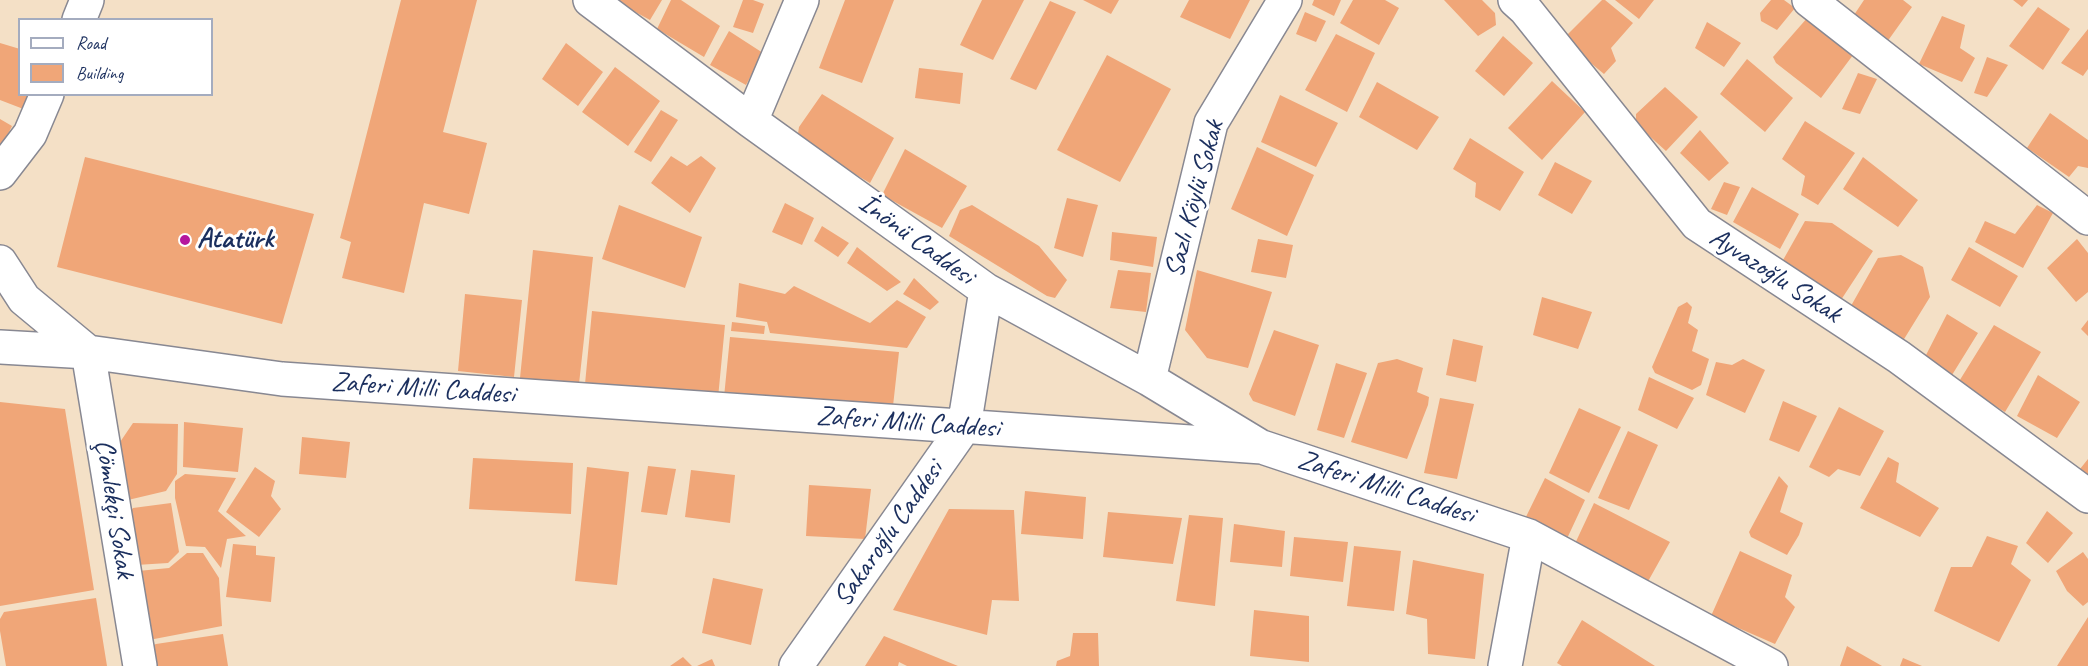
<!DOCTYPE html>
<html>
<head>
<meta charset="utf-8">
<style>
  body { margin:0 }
  #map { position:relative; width:2088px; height:666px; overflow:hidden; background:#f4e0c6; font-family:Caveat,sans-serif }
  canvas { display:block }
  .legend { position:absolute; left:18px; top:18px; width:195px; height:78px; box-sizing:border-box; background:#fff; border:2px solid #a4acbf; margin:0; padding:8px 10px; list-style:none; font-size:18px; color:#1b2f5e }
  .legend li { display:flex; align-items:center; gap:12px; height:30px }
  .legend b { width:30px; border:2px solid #a4acbf }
</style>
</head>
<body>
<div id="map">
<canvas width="2088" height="666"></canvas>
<ul class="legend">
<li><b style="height:8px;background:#fff"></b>Road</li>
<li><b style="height:16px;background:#f0a678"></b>Building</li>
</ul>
</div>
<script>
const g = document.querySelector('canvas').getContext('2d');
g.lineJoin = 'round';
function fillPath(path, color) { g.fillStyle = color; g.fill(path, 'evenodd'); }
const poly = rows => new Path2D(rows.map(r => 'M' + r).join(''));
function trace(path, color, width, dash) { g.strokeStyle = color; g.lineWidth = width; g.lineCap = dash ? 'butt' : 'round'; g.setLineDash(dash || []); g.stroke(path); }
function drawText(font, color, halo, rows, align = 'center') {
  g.font = font + ' Caveat,sans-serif'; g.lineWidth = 6; g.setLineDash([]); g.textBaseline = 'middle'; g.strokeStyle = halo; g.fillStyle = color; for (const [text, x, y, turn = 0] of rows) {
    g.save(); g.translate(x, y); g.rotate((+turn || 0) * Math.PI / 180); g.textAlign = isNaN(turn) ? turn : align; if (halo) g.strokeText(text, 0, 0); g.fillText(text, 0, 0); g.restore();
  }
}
fillPath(poly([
  [401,0,477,0,443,132,487,143,469,214,424,203,404,293,342,278,351,242,340,238],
  [618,0,662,0,650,20,617,2],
  [671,0,681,0,720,26,704,57,657,29],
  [743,0,753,0,764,4,753,33,733,27],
  [845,0,894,0,862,83,819,68],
  [982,0,1024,0,993,60,960,45],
  [1083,0,1119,0,1111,14],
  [1189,0,1250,0,1230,39,1180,17],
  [1314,0,1341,0,1334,16,1312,5],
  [1353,0,1385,0,1399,8,1379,45,1340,23],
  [1444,0,1482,0,1495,13,1496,25,1478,36],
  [1602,0,1605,0,1633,23,1611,48,1616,61,1604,74,1569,45,1567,35],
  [1615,0,1654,0,1639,19],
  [1771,0,1784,0,1795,8,1777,30,1761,21,1760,13],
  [1864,0,1903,0,1912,7,1887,42,1852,18],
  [2013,0,2028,0,2022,7],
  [1050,1,1076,12,1036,90,1010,79],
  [2038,7,2070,29,2043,70,2009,46],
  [1305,12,1326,21,1316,42,1296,34],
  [1942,16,1965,25,1960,48,1975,58,1962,82,1919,64],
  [1808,17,1853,55,1821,98,1776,63,1773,57],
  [1707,22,1741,43,1724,67,1695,48],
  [2088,29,2088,69,2083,76,2061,63],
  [729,31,763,53,746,85,710,65],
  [1336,34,1375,53,1347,112,1305,90],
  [1503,36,1533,63,1504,96,1475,71],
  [0,43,20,49,20,94,33,94,26,110,0,100],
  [566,43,603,72,578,106,542,79],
  [1107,55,1171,89,1120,182,1057,150],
  [1987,57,2008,65,1987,97,1974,93],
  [1747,59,1793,98,1765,132,1720,94],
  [615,67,660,101,628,146,582,112],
  [919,68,963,73,960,104,915,98],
  [1858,73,1877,79,1860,114,1842,109],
  [1552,81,1585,112,1542,160,1508,128],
  [1377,82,1439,117,1417,150,1359,117],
  [1665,87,1698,117,1666,151,1636,124,1636,114],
  [822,94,894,138,870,183,797,140,799,127],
  [1280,95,1338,123,1316,167,1261,142],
  [661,110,678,120,651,162,634,152],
  [2050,113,2088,140,2088,168,2078,166,2069,177,2027,148],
  [0,119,12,126,0,150],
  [1805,121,1855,153,1818,205,1801,195,1805,176,1782,159],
  [1700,130,1729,163,1709,181,1680,153],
  [1470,138,1524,172,1500,211,1475,197,1476,183,1453,169],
  [1257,147,1314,175,1287,236,1231,209],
  [905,149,967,186,942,228,882,195],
  [671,156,687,166,701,156,716,168,690,213,651,183],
  [85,157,314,214,282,324,57,267],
  [1863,157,1918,200,1898,227,1843,189],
  [1555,162,1592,181,1572,214,1538,195],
  [1724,182,1740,187,1727,215,1711,209],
  [1752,187,1799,214,1780,249,1733,222],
  [1067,198,1098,205,1083,257,1054,248],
  [785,203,814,218,802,245,772,232],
  [619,205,702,237,685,288,602,259],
  [972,205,1039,246,1067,280,1055,298,1047,296,949,236,960,210],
  [2037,205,2053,213,2023,268,1975,242,1985,221,2015,234],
  [1805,221,1832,223,1873,251,1839,303,1778,269],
  [822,226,849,243,838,257,814,241],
  [1112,232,1157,237,1153,267,1110,260],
  [1258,239,1293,245,1286,278,1251,272],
  [2077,239,2088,253,2088,292,2076,302,2047,268],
  [857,247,901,282,887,291,847,263],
  [1969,247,2018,276,2000,307,1951,280],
  [533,250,593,257,579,384,520,378],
  [1901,255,1923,267,1930,297,1901,344,1847,313,1878,258],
  [1118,270,1151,273,1146,312,1110,308],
  [1197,270,1272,292,1248,368,1207,358,1185,330],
  [914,278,939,302,930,310,903,294],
  [739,283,785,294,794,286,870,323,897,300,926,317,907,348,770,333,767,322,736,317],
  [465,294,522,300,514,377,458,371],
  [1542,297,1592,312,1578,349,1533,335],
  [1687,302,1692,307,1688,323,1698,330,1692,351,1709,359,1701,385,1692,390,1655,373,1652,367,1678,307],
  [592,311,725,325,718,398,585,384],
  [1947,314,1978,333,1952,375,1925,357],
  [2088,320,2088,336,2081,329],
  [732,322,765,326,764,334,731,331],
  [1994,325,2041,352,2005,412,1958,383],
  [1274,330,1319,345,1295,416,1253,401,1249,394],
  [730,337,899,352,892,415,724,397],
  [1453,339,1483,346,1476,382,1446,375],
  [1397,359,1423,368,1417,392,1429,397,1428,405,1407,459,1351,442,1378,363],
  [1743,359,1765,370,1745,413,1706,395,1716,362,1732,365],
  [1336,363,1367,373,1344,438,1317,430],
  [2038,375,2080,402,2057,438,2017,416],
  [1649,377,1694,398,1677,429,1638,410],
  [1440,398,1474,404,1457,479,1424,473],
  [1783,401,1817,416,1799,452,1769,440],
  [0,402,65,409,94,590,0,606],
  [1839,407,1884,431,1860,476,1838,469,1829,477,1809,467],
  [1579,408,1621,427,1589,493,1549,473],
  [184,422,243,428,238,472,183,467],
  [133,423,178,424,177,474,166,491,128,500,116,448],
  [1628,431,1658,445,1629,510,1598,498],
  [302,437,350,442,346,478,299,474],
  [1888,457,1899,463,1896,482,1939,508,1920,537,1860,508],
  [473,458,573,463,571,514,469,509],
  [2088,459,2088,484,2076,474],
  [648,466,676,469,667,515,641,512],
  [255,467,275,481,271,496,281,509,259,537,226,512],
  [587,467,629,472,617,585,575,581],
  [691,470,735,475,730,523,685,517],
  [185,474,236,478,218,511,246,536,227,539,221,568,205,547,186,546,175,498,175,481],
  [1779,476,1788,486,1780,512,1803,523,1799,535,1787,555,1751,537,1749,532],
  [1545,478,1585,500,1564,545,1522,525],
  [809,485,871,489,865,539,806,536],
  [1025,491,1086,497,1083,539,1021,534],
  [171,503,179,552,168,563,136,565,126,518,133,508],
  [1594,503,1670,542,1646,585,1572,550],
  [949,509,1014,510,1019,601,992,600,987,635,893,610],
  [2047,511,2073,533,2048,563,2026,543],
  [1108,512,1182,518,1173,564,1103,557],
  [1189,515,1223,518,1215,606,1176,601],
  [1234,524,1285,531,1282,567,1230,562],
  [1987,536,2018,546,2011,564,2031,580,1999,642,1934,611,1951,567,1972,567],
  [1294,537,1348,542,1343,582,1290,576],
  [233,544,256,546,256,555,275,557,271,602,226,597],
  [1354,546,1401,551,1394,611,1347,606],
  [1740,551,1792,575,1785,597,1795,607,1775,644,1711,616],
  [2083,552,2088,559,2088,602,2083,606,2067,591,2056,571],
  [187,553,203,553,219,578,222,626,149,640,138,571,169,568],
  [1413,560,1484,574,1475,659,1428,654,1427,619,1406,614],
  [713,578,763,589,751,645,702,633],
  [96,598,107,666,6,666,0,631,0,619,4,612],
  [1254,610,1309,616,1309,662,1250,656],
  [2088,617,2088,666,2057,666],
  [1582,620,1655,666,1562,666,1557,663],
  [1073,633,1098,633,1099,666,1056,666,1057,661,1070,656],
  [223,634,228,666,152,666,149,647,156,644],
  [884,636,958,666,907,666,899,662,898,666,865,666],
  [1847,646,1882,666,1840,666],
  [683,657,692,666,670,666],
  [1903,658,1922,666,1900,666],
  [712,659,715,666,697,666]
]), '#f0a678');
const minor = poly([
  [590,0,751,121,986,290,1149,379,1258,445],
  [1515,0,1525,9,1697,224,1899,357,2088,496],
  [1809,0,2088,218],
  [79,20,87,0],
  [751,121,802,0],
  [0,173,30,134,47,94],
  [0,262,24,299,88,352,140,666],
  [0,347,88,352,282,379,1262,447,1529,536,1771,666],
  [1149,379,1211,123,1285,0],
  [796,666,964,427,986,290],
  [1505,666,1529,536]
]);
trace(minor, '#888892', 36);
trace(minor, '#fff', 33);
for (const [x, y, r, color] of [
  [185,240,6,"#b5179e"]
]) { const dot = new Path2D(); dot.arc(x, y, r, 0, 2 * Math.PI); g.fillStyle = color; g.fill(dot); trace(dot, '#fff', 2); }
drawText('28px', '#1b2f5e', '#fff', [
  ["Sazlı Köylü Sokak",1195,199,-75],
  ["İnönü Caddesi",916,240,36],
  ["Ayvazoğlu Sokak",1775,276,33],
  ["Zaferi Milli Caddesi",423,389,4],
  ["Zaferi Milli Caddesi",908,423,4],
  ["Zaferi Milli Caddesi",1386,488,18],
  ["Çömlekçi Sokak",114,509,81],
  ["Sakaroğlu Caddesi",889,534,-55]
]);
drawText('bold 28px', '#1b2f5e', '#fff', [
  ["Atatürk",197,240]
], 'left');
</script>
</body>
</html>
